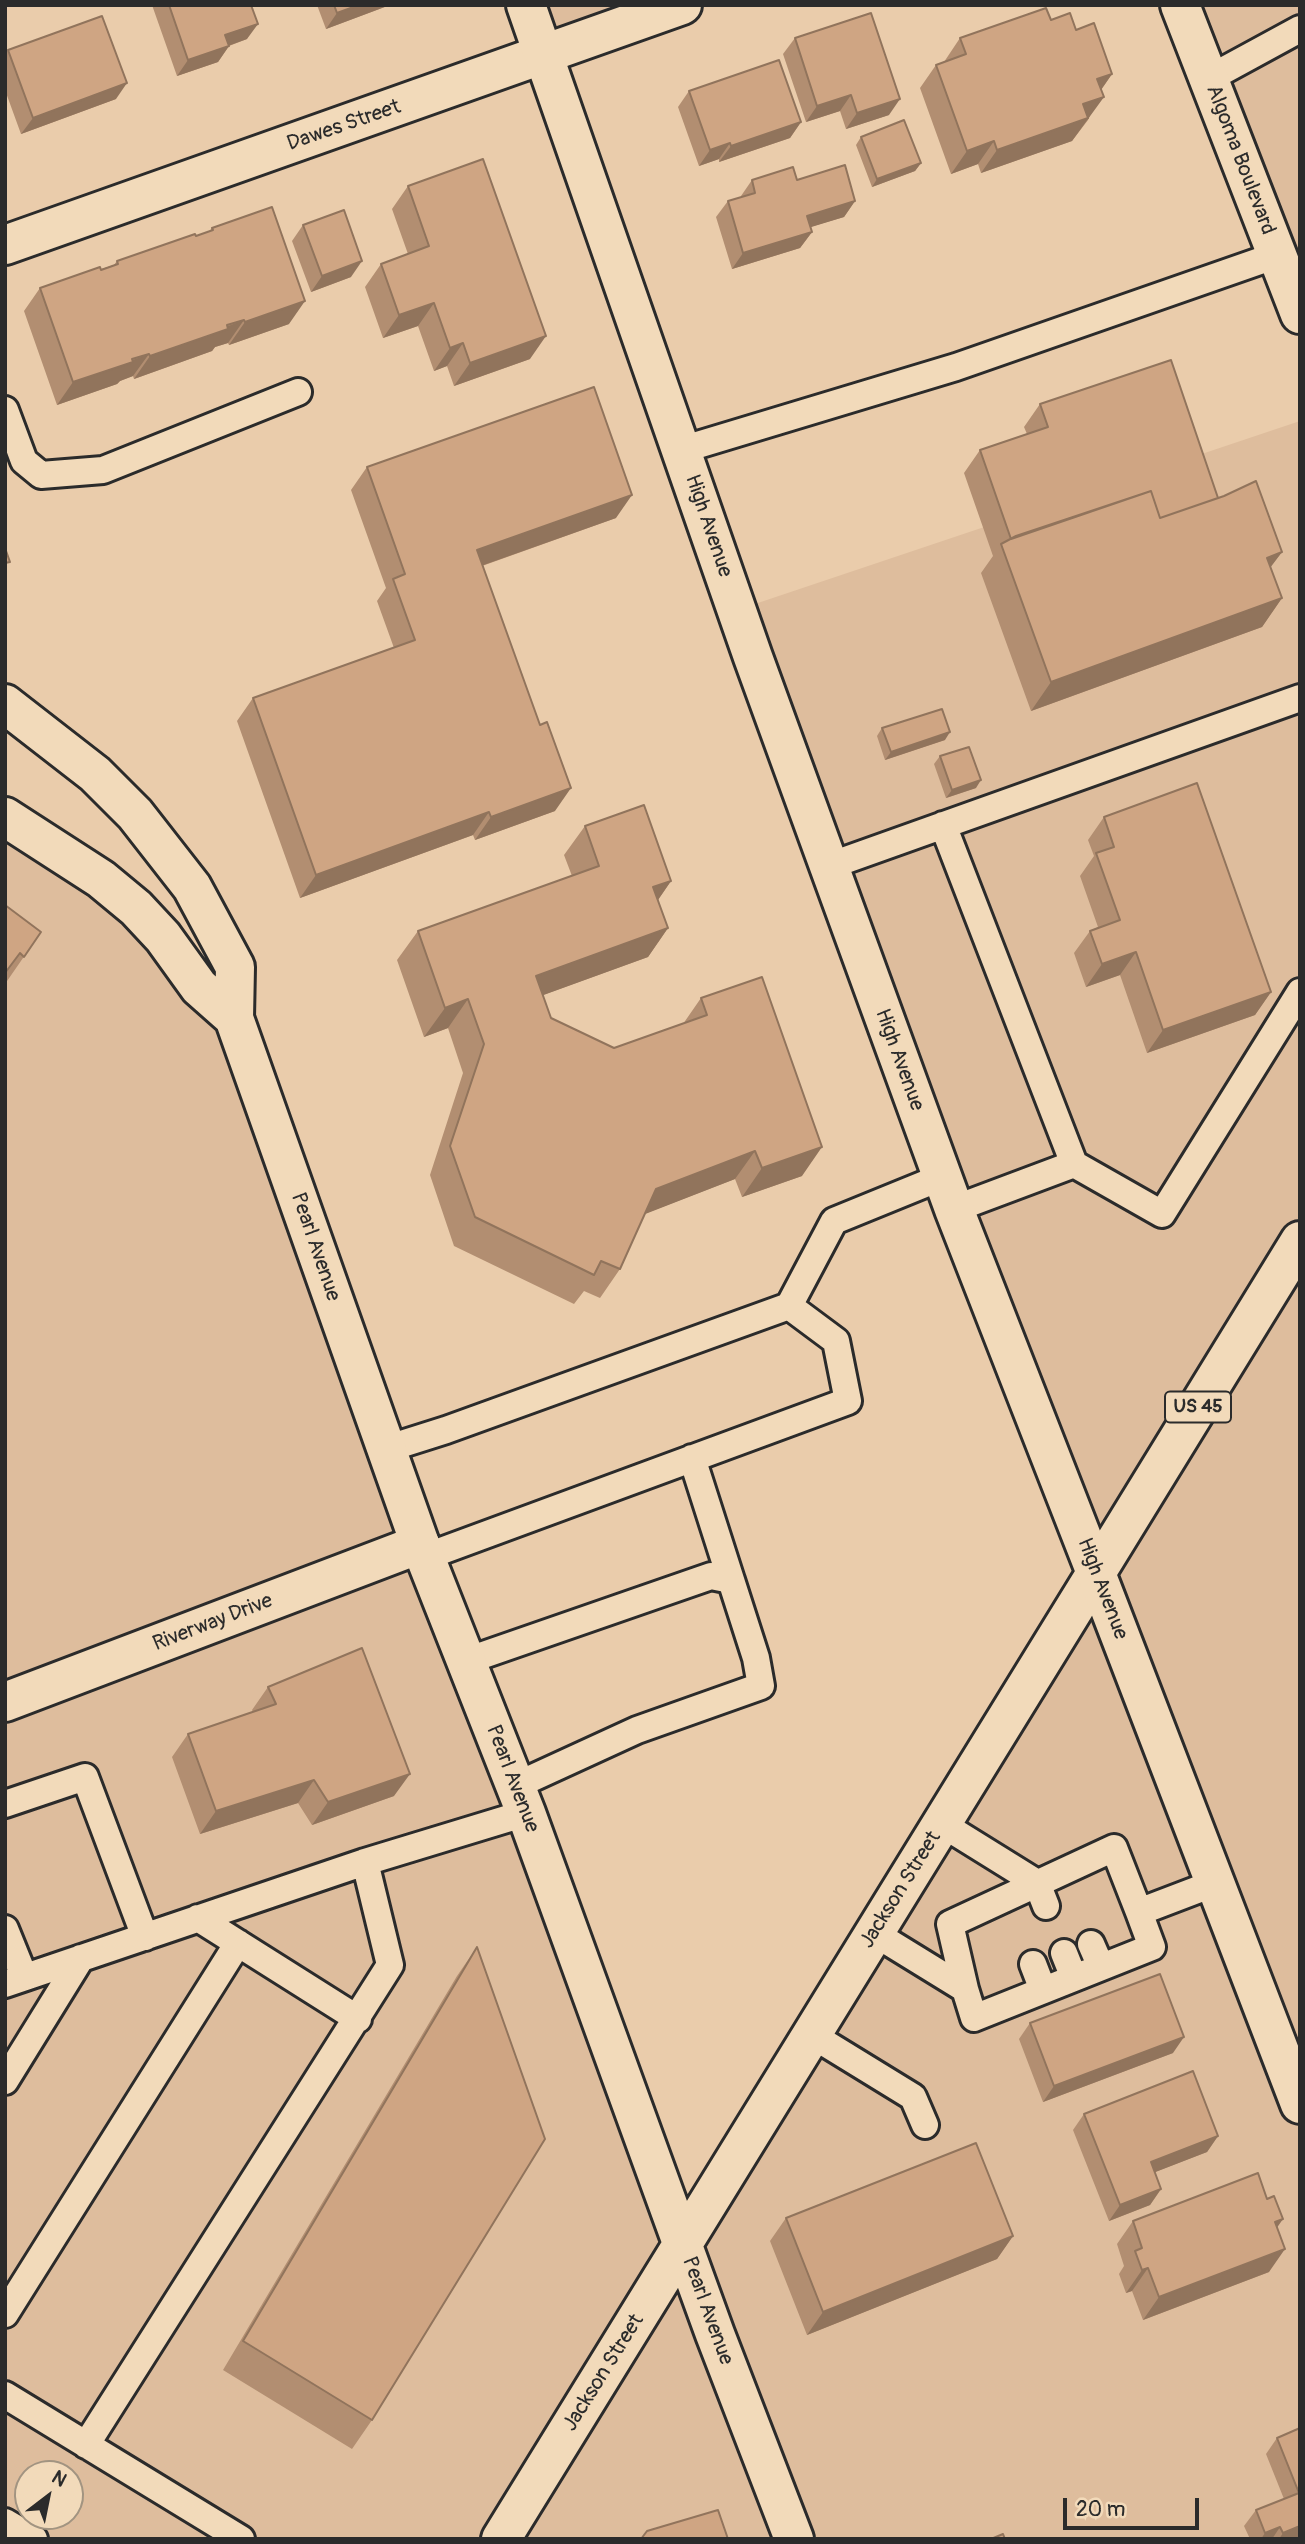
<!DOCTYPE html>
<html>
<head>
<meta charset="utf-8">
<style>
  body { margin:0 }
  #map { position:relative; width:1305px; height:2544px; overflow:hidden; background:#eaccab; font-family:Pangolin,sans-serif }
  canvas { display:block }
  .frame { position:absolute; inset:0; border:7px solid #2b2b2b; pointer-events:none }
  .north { position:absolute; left:14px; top:2460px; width:70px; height:70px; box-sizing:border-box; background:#f2daba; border:2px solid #a29481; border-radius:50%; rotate:32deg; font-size:19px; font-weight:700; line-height:28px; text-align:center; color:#2b2b2b }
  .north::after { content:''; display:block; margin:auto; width:24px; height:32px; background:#2b2b2b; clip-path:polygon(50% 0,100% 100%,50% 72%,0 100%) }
  .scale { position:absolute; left:1063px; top:2498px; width:136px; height:32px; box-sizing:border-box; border:4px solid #2b2b2b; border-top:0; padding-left:9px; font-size:21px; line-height:24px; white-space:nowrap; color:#2b2b2b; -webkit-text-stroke:5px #f2daba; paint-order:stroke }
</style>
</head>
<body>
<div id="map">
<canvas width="1305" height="2544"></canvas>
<div class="frame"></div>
<div class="north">N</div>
<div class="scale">20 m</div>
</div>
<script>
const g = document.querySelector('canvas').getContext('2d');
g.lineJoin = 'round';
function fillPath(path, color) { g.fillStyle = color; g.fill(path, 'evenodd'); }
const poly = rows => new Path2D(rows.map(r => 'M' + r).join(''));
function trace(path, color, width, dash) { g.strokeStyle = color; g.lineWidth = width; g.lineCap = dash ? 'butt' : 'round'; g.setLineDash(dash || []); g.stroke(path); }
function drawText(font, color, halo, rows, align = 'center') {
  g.font = font + ' Pangolin,sans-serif'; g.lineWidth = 5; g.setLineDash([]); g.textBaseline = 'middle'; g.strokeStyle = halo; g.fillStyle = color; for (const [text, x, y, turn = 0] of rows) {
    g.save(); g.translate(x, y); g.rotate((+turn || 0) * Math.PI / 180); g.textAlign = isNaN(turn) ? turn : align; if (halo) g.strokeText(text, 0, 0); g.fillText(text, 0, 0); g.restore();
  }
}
fillPath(poly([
  [526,5,682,5,544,55],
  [1182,5,1300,5,1300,311],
  [1300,421,1300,2539,5,2539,5,817,234,1018,683,2243,1096,1573,737,610],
  [28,2474,70,2474,70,2516,28,2516]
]), '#debd9d');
const lane = poly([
  [1208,79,1300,29],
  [5,410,24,461,41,475,103,470,298,392],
  [681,450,956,367,1277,255],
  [943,825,1074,1164],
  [829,866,1300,698],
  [954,1209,1074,1164,1162,1214,1300,992],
  [789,1306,834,1221,942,1177],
  [386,1449,446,1430,789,1306,836,1341,848,1401,425,1557],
  [692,1458,731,1580],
  [466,1661,711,1576,731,1580,756,1658,761,1686,637,1730,515,1786],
  [5,1804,85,1777,145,1937],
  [942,1824,1037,1883,1046,1906],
  [198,1918,358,2019],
  [5,1929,24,1976],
  [874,1933,965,1989,974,2018,1152,1947,1139,1912,1215,1883],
  [1091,1944,1101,1967],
  [1064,1953,1074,1978],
  [1033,1964,1043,1990],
  [5,1984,365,1862,526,1813],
  [965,1989,950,1924,1114,1848,1139,1912],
  [812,2035,913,2097,925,2125],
  [5,2081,81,1958],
  [5,2314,238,1943],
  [5,2395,241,2539],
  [86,2445,390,1965,365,1862],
  [5,2522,34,2539]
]);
const street = poly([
  [5,245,682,5],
  [5,1702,420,1544]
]);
const secondary = poly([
  [1180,5,1300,314],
  [5,704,95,774,135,814,192,887,235,967,234,1018,420,1544,526,1813,715,2334,794,2539],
  [5,817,101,879,136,908,163,937,199,987,234,1018],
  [501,2539,1096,1573,954,1209,829,866,753,657,526,5]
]);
const primary = poly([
  [1300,1241,1096,1573,1300,2104]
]);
trace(lane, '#2b2b2b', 32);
trace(street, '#2b2b2b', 44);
trace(secondary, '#2b2b2b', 44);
trace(primary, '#2b2b2b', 44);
trace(lane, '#f2daba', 26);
trace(street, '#f2daba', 38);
trace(secondary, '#f2daba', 38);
trace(primary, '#f2daba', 38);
fillPath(poly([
  [152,5,251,5,247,39,229,46,218,62,177,76],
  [317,5,390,5,326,29],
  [1051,20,1076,30,1112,74,1101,90,1088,120,1072,141,981,173,978,164,951,174,920,88,936,65,944,62,960,38],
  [795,38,889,115,846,129,840,111,806,122,783,54],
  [8,50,116,99,21,134,5,90,5,54],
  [689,91,801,122,790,138,719,162,719,159,699,166,678,107],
  [861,137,921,163,915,171,872,187,856,145],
  [752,180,797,180,855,201,844,217,810,227,812,232,800,248,732,269,716,217,728,201,741,197,741,196],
  [408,186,530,359,454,386,447,366,434,371,418,326,383,338,365,287,381,264,408,254,392,209],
  [303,225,351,277,311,292,292,241],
  [212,228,289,324,229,345,228,343,215,347,212,351,134,379,133,376,120,381,117,384,57,405,24,311,40,288,114,265,117,261,209,232],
  [1040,404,1218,498,1282,552,1270,567,1282,598,1262,627,1031,711,981,573,993,556,964,473,980,450,1027,434,1024,427],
  [367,467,616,518,482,566,555,811,475,840,473,835,300,898,237,721,253,698,394,648,377,601,386,588,351,490],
  [882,728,945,740,885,760,877,736],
  [940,756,976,788,946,798,934,764],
  [1104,817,1271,992,1255,1015,1147,1053,1120,975,1086,987,1074,953,1090,931,1098,927,1080,876,1094,856,1088,840],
  [585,826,671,881,658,900,668,928,648,957,543,995,551,1018,614,1048,683,1024,701,998,802,1176,742,1197,735,1179,644,1214,620,1269,600,1298,584,1291,574,1304,454,1246,430,1175,463,1073,448,1028,424,1037,397,960,418,931,572,876,564,855],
  [5,905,41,932,5,984],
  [268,1687,394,1796,312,1825,298,1803,200,1834,172,1757,188,1734,253,1712,252,1710],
  [477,1947,372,2420,352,2449,223,2370,457,1976],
  [1030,2023,1173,2053,1043,2102,1019,2039],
  [1084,2114,1218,2136,1207,2152,1155,2172,1161,2189,1150,2205,1109,2221,1073,2130],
  [786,2218,1013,2236,997,2259,807,2335,770,2241],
  [1133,2221,1277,2227,1269,2272,1143,2320,1132,2291,1126,2293,1119,2274,1124,2266,1117,2244],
  [1300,2428,1300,2538,1297,2539,1250,2539,1244,2526,1256,2510,1284,2499,1266,2454,1277,2438]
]), '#b28e71');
fillPath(poly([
  [359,5,390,5,326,29,337,13],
  [258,24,247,39,214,51,225,35],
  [229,46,218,62,177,76,188,60],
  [1112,74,1096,97,1097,79],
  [127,83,116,99,21,134,33,118],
  [851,95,840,111,806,122,817,106],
  [1104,97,1072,141,981,173,997,150,1083,104],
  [900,99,889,115,846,129,857,113],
  [801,122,790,138,719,162,731,146],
  [994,141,978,164,951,174,967,151],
  [730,143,719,159,699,166,710,150],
  [921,163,915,171,872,187,877,179],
  [855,201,844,217,795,232,807,216],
  [812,232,800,248,732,269,743,253],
  [362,261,351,277,311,292,322,276],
  [305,301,289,324,229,345,245,322],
  [434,303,418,326,383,338,399,315],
  [244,320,228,343,215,347,212,351,134,379,150,356],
  [546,336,530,359,454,386,470,363],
  [463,343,447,366,434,371,450,348],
  [149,354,133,376,120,381,117,384,57,405,73,382],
  [632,495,616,518,461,573,477,550],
  [1282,552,1261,580,1267,558],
  [1282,598,1262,627,1031,711,1051,682],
  [950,732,945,740,885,760,891,752],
  [981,780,976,788,946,798,952,790],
  [571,788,555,811,475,840,491,817],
  [489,812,473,835,300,898,316,875],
  [671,881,651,910,653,887],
  [668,928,648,957,516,1005,536,976],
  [1136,952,1120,975,1086,987,1102,964],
  [1271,992,1255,1015,1147,1053,1163,1030],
  [468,999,448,1028,424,1037,445,1008],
  [822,1147,802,1176,742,1197,762,1168],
  [755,1151,735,1179,635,1218,656,1189],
  [410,1774,394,1796,312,1825,328,1802],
  [314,1780,298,1803,200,1834,216,1811],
  [1184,2037,1173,2053,1043,2102,1054,2086],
  [1218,2136,1207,2152,1140,2178,1151,2162],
  [1161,2189,1150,2205,1109,2221,1120,2205],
  [1283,2219,1267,2242,1275,2222],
  [1013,2236,997,2259,807,2335,823,2312],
  [1285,2249,1269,2272,1143,2320,1159,2297],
  [1148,2268,1132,2291,1126,2293,1142,2270],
  [1300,2526,1300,2538,1279,2539,1283,2533],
  [1280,2527,1272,2539,1261,2539,1265,2533]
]), '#91745c');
const building = poly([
  [169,5,251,5,258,24,225,35,229,46,188,60,169,5],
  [334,5,359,5,337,13,334,5],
  [1046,8,1051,20,1070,13,1076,30,1094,23,1112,74,1097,79,1104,97,1083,104,1088,118,997,150,994,141,967,151,936,65,966,54,960,38,1046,8],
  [871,13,900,99,857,113,851,95,817,106,795,38,871,13],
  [102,16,127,83,33,118,8,50,102,16],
  [779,60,801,122,731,146,730,143,710,150,689,91,779,60],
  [904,120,921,163,877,179,861,137,904,120],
  [483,159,546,336,470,363,463,343,450,348,434,303,399,315,381,264,429,246,408,186,483,159],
  [845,165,855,201,807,216,812,232,743,253,728,201,755,193,752,180,793,167,797,180,845,165],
  [272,207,305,301,245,322,244,320,227,325,228,329,150,356,149,354,132,359,133,362,73,382,40,288,100,267,101,270,118,264,117,261,195,234,196,236,213,230,212,228,272,207],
  [344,210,362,261,322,276,303,225,344,210],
  [1171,360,1218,498,1160,518,1151,491,1011,539,980,450,1048,427,1040,404,1171,360],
  [594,387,632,495,477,550,540,725,547,722,571,788,491,817,489,812,316,875,253,698,415,640,393,579,405,574,367,467,594,387],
  [1256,481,1282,552,1267,558,1282,598,1051,682,1001,544,1016,536,1151,491,1160,518,1224,496,1256,481],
  [5,548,10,562,5,563,5,548],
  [942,709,950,732,891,752,882,728,942,709],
  [969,747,981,780,952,790,940,756,969,747],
  [1197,783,1271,992,1163,1030,1136,952,1102,964,1090,931,1120,920,1096,853,1114,847,1104,817,1197,783],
  [644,805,671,881,653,887,668,928,536,976,551,1018,614,1048,707,1015,701,998,762,977,822,1147,762,1168,755,1151,656,1189,620,1269,601,1261,594,1275,475,1217,450,1146,484,1044,468,999,445,1008,418,931,599,866,585,826,644,805],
  [5,905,41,932,24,957,20,953,5,973,5,905],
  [362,1648,410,1774,328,1802,314,1780,216,1811,188,1734,276,1704,268,1687,362,1648],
  [477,1947,545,2139,372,2420,243,2341,477,1947],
  [1160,1974,1184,2037,1054,2086,1030,2023,1160,1974],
  [1193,2071,1218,2136,1151,2162,1161,2189,1120,2205,1084,2114,1193,2071],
  [976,2143,1013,2236,823,2312,786,2218,976,2143],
  [1258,2173,1267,2199,1274,2196,1283,2219,1275,2222,1285,2249,1159,2297,1148,2268,1142,2270,1135,2251,1142,2248,1133,2221,1258,2173],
  [1300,2428,1300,2526,1283,2533,1280,2527,1265,2533,1256,2510,1299,2493,1277,2438,1300,2428],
  [718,2510,728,2539,641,2539,647,2531,718,2510],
  [1003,2534,1005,2539,991,2539,1003,2534]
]);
fillPath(building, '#cfa583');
trace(building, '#91745c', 2);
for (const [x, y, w] of [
  [1198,1407,66]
]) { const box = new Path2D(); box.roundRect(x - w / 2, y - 15.5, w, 31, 5); g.fillStyle = '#f2daba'; g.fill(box); trace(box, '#2b2b2b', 2); }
drawText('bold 19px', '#2b2b2b', null, [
  ["US 45",1198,1407]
]);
drawText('21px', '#2b2b2b', '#f2daba', [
  ["Dawes Street",344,126,-19],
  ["Algoma Boulevard",1240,160,69],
  ["High Avenue",708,526,71],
  ["High Avenue",899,1060,70],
  ["Pearl Avenue",315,1247,71],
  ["High Avenue",1102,1589,69],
  ["Riverway Drive",213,1623,-21],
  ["Pearl Avenue",512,1779,69],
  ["Jackson Street",901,1890,-58],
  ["Pearl Avenue",707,2311,70],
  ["Jackson Street",604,2373,-58]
]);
</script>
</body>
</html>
